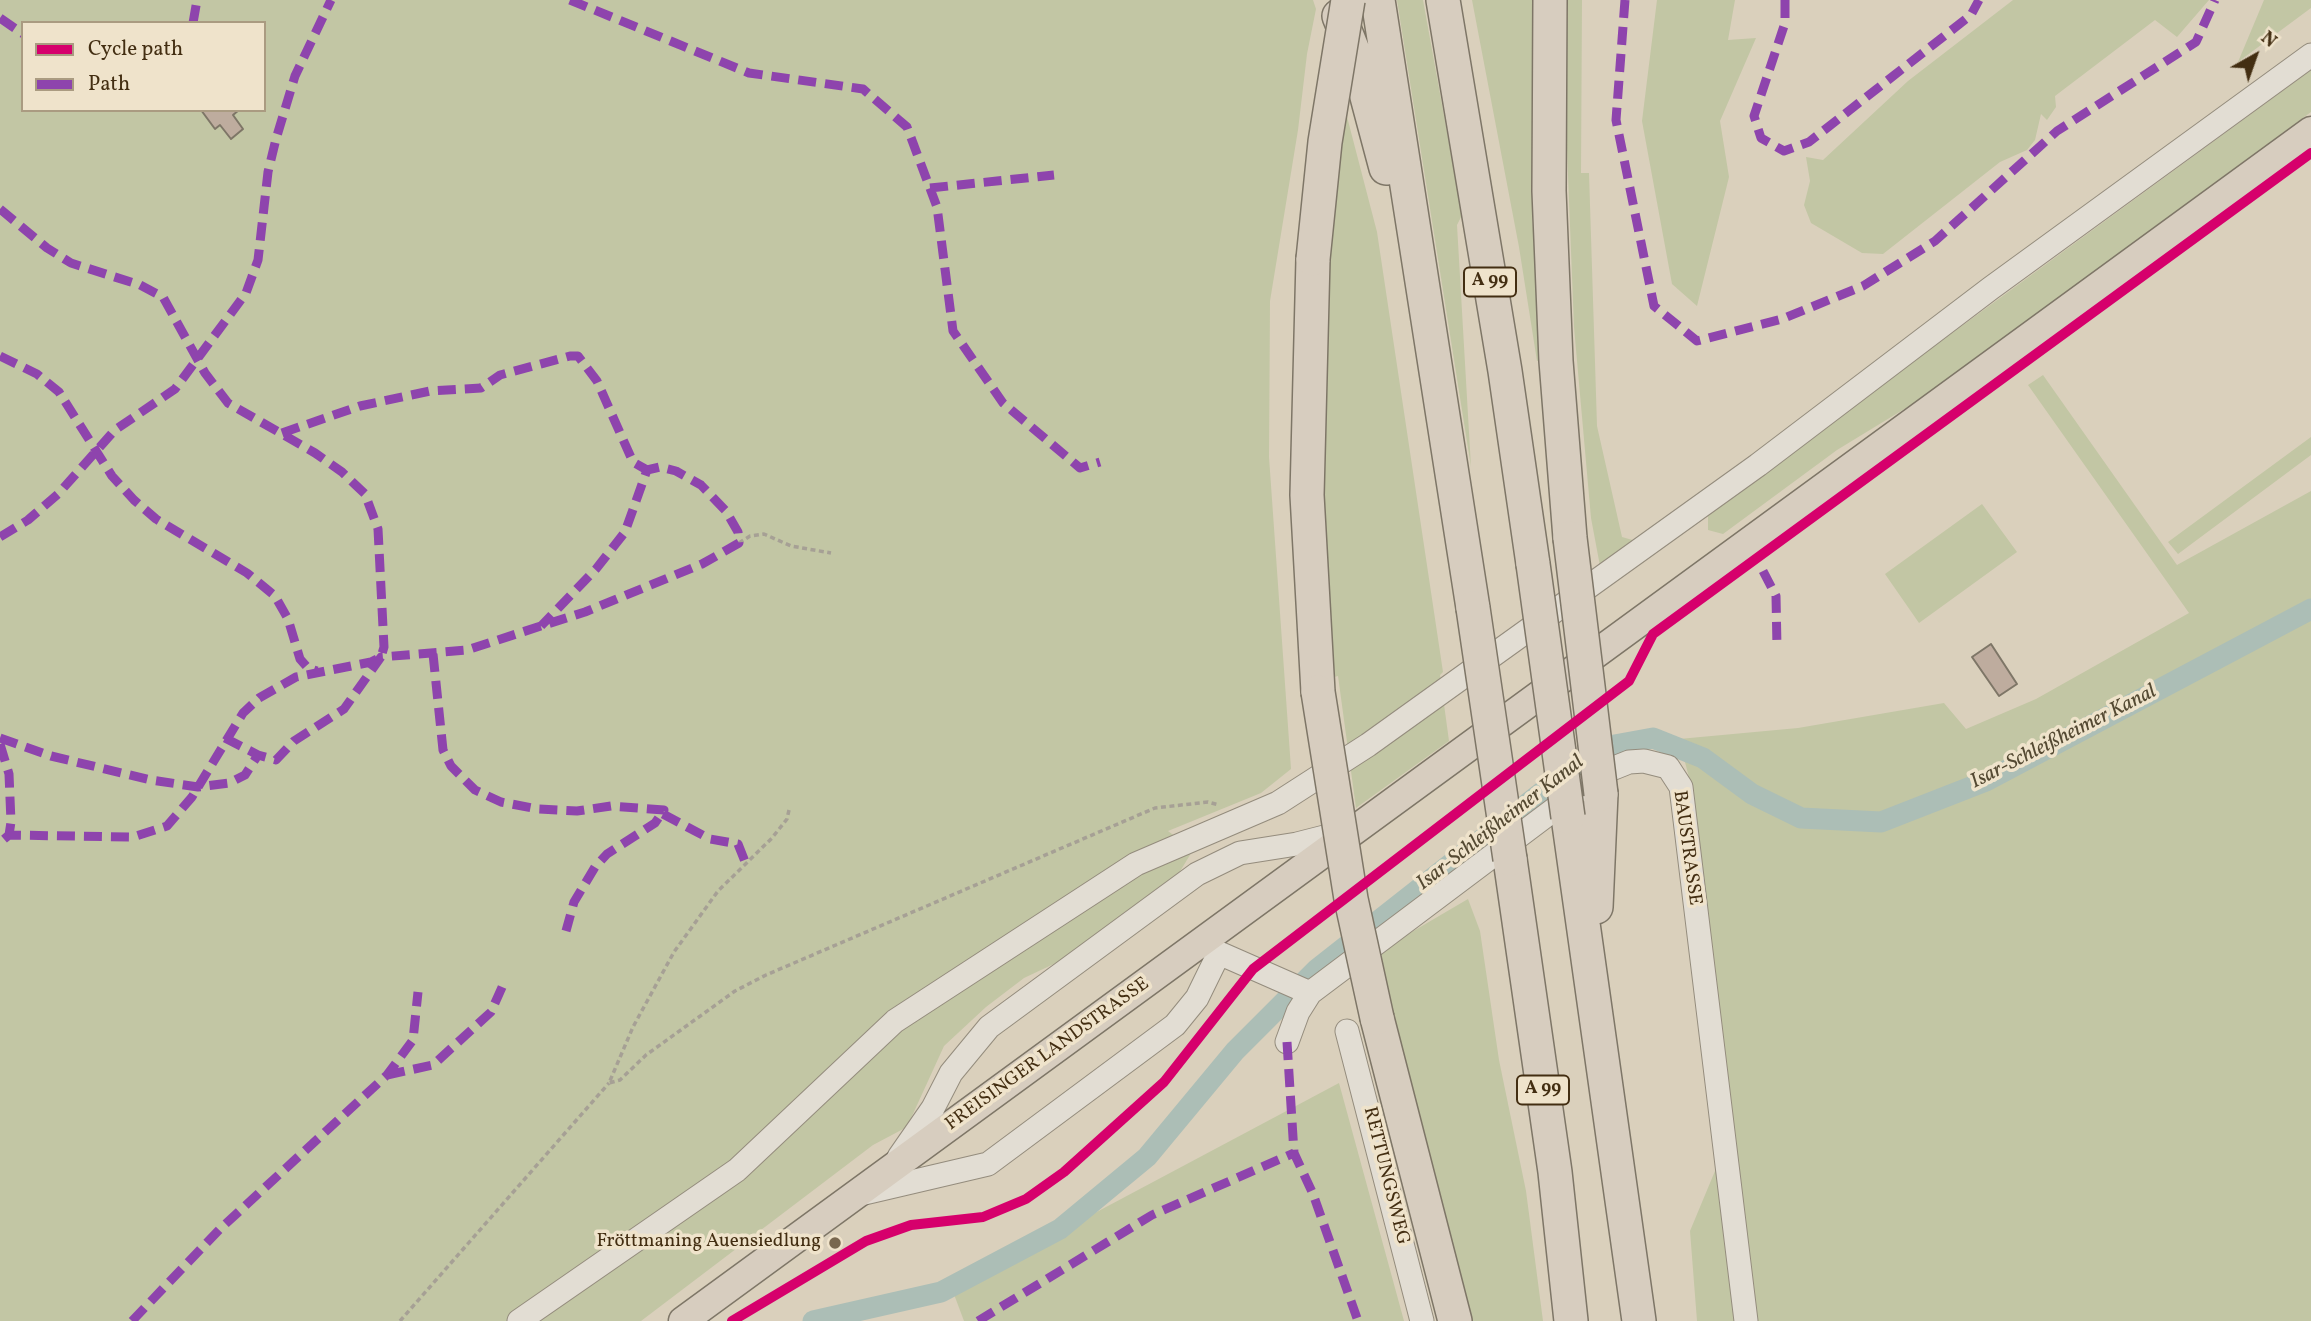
<!DOCTYPE html>
<html>
<head>
<meta charset="utf-8">
<style>
  body { margin:0 }
  #map { position:relative; width:2311px; height:1321px; overflow:hidden; background:#dad0bc; font-family:Vollkorn,serif }
  canvas { display:block }
  .legend { position:absolute; left:21px; top:21px; width:245px; height:91px; box-sizing:border-box; background:#efe3cb; border:2px solid #aa9b81; margin:0; padding:9px 12px; list-style:none; font-size:21px; color:#432e12 }
  .legend li { display:flex; align-items:center; gap:14px; height:35px }
  .legend b { width:35px; border:2px solid #aa9b81 }
  .north { position:absolute; left:2220px; top:21px; width:70px; height:70px; -webkit-text-stroke:5px #efe3cb; paint-order:stroke; rotate:40deg; font-size:19px; font-weight:700; line-height:28px; text-align:center; color:#432e12 }
  .north::after { content:''; display:block; margin:auto; width:24px; height:32px; background:#432e12; clip-path:polygon(50% 0,100% 100%,50% 72%,0 100%) }
</style>
</head>
<body>
<div id="map">
<canvas width="2311" height="1321"></canvas>
<ul class="legend">
<li><b style="height:9px;background:#d6006c"></b>Cycle path</li>
<li><b style="height:9px;background:#8e44ad"></b>Path</li>
</ul>
<div class="north">N</div>
</div>
<script>
const g = document.querySelector('canvas').getContext('2d');
g.lineJoin = 'round';
function fillPath(path, color) { g.fillStyle = color; g.fill(path, 'evenodd'); }
const poly = rows => new Path2D(rows.map(r => 'M' + r).join(''));
function trace(path, color, width, dash) { g.strokeStyle = color; g.lineWidth = width; g.lineCap = dash ? 'butt' : 'round'; g.setLineDash(dash || []); g.stroke(path); }
function drawText(font, color, halo, rows, align = 'center') {
  g.font = font + ' Vollkorn,serif'; g.lineWidth = 7; g.setLineDash([]); g.textBaseline = 'middle'; g.strokeStyle = halo; g.fillStyle = color; for (const [text, x, y, turn = 0] of rows) {
    g.save(); g.translate(x, y); g.rotate((+turn || 0) * Math.PI / 180); g.textAlign = isNaN(turn) ? turn : align; if (halo) g.strokeText(text, 0, 0); g.fillText(text, 0, 0); g.restore();
  }
}
fillPath(poly([
  [0,0,1313,0,1316,9,1307,54,1298,130,1270,301,1269,457,1291,769,1261,793,1168,831,1193,850,1176,878,1094,945,1024,978,986,1007,944,1046,907,1127,873,1145,641,1321,0,1321],
  [23,23,264,23,264,110,23,110],
  [1397,0,1423,0,1462,215,1457,225,1471,467],
  [1472,0,1532,0,1532,215,1539,322,1545,360,1537,361,1519,247],
  [1568,0,1582,0,1581,173,1589,173,1597,426,1622,537,1636,541,1600,566,1591,518,1574,327,1565,99],
  [1657,0,1735,0,1728,40,1756,38,1720,121,1729,177,1697,306,1672,284,1642,121],
  [2013,0,2209,0,2177,37,2155,20,2055,96,2056,107,2047,120,2041,114,2035,140,2027,150,2000,162,1883,254,1862,253,1811,223,1804,205,1810,181,1806,157,1823,160,1908,81],
  [2264,0,2311,0,2311,8,2238,62],
  [2311,70,2311,112,1919,400,1837,450,1723,534,1708,530,1708,512],
  [1345,109,1377,232,1443,672,1440,675,1449,741,1356,808,1338,676,1330,678,1319,517,1328,262],
  [2043,375,2177,565,2311,491,2311,1321,1697,1321,1690,1231,1730,1135,1692,789,1679,739,1798,728,1944,703,1966,729,2036,699,2189,613,2028,385],
  [2311,437,2311,455,2178,554,2168,542],
  [1982,504,2017,552,1919,623,1885,574],
  [1468,899,1480,931,1499,1060,1526,1191,1543,1321,1467,1321,1389,1015,1381,950],
  [1339,1083,1404,1321,964,1321,952,1289]
]), '#c2c6a4');
trace(poly([
  [813,1321,941,1292,1060,1229,1147,1157,1235,1051,1317,969,1598,748,1653,738,1703,758,1752,794,1801,818,1881,822,1986,781,2311,609]
]), '#acbeb6', 21);
const building = poly([
  [201,110,239,110,233,115,243,129,231,139,220,125,215,129,201,110],
  [1991,644,2017,684,1999,696,1972,657,1991,644]
]);
fillPath(building, '#beac9e');
trace(building, '#7e7667', 2);
const minor = poly([
  [1219,953,1310,993,1604,772,1629,762,1644,761,1668,767,1681,787,1746,1321],
  [1347,1031,1422,1321],
  [1287,1042,1298,1012,1310,993],
  [899,1157,933,1108,951,1073,989,1027,1197,874,1240,853,1297,844,1348,831],
  [860,1194,988,1164,1175,1025,1197,998,1219,953],
  [519,1321,737,1170,895,1021,1136,864,1278,803,1368,745,1758,465,1991,288,2311,55]
]);
const major = poly([
  [683,1321,2311,131]
]);
const highway = poly([
  [1378,0,1473,608],
  [1443,0,1505,371,1533,564],
  [1550,0,1549,191,1556,361,1570,538],
  [1339,16,1358,63,1386,168],
  [1313,259,1307,495,1318,692],
  [1568,817,1639,1321],
  [1510,859,1555,1172,1571,1321],
  [1596,907,1601,794],
  [1377,1018,1455,1321]
]);
trace(minor, '#948c7d', 25);
trace(major, '#7e7667', 31);
trace(highway, '#7e7667', 36);
trace(poly([
  [739,543,750,536,764,534,791,546,831,553],
  [789,810,787,819,772,838,718,891,674,952,633,1027,609,1083,620,1080,646,1055,735,991,766,975,1155,808,1208,802,1219,805],
  [400,1321,609,1083]
]), '#a6a095', 3.5, [5, 3.5]);
trace(minor, '#e2ddd3', 23);
trace(major, '#d7cdbf', 28);
trace(highway, '#d7cdbf', 33);
const highwayBridge = poly([
  [1313,259,1325,142,1348,0],
  [1570,538,1601,794],
  [1533,564,1568,817],
  [1473,608,1510,859],
  [1318,692,1351,899,1377,1018]
]);
trace(highwayBridge, '#7e7667', 36, []);
trace(highwayBridge, '#d7cdbf', 33);
trace(poly([
  [570,0,749,73,863,89,907,127,937,207,953,331,1003,403,1080,468,1100,462],
  [1625,0,1616,120,1654,306,1697,341,1782,319,1863,286,1935,241,2057,131,2196,42,2215,0],
  [1785,0,1785,23,1754,116,1761,138,1784,151,1809,142,1971,15,1979,0],
  [0,18,23,34],
  [193,23,197,0],
  [930,188,1054,175],
  [0,209,47,248,71,263,140,285,163,297,205,373,228,403,315,453,342,472,365,494,378,529,384,647,381,657,371,662,296,677,259,698,243,713,192,797,167,826,133,837,9,835],
  [0,356,37,374,59,392,112,476,134,500,156,519,247,573,275,596,288,619,300,659,308,668,317,671],
  [282,433,360,406,430,391,481,388,500,375,570,356,578,356,597,381,633,462,647,470],
  [0,537,28,520,58,494,115,430,175,389,246,293,258,260,268,172,276,139,295,76,331,0],
  [1763,571,1776,596,1777,647],
  [433,654,443,750,451,766,475,790,501,802,538,809,577,811,611,806,664,810,655,823,607,854,595,867,574,902,566,931],
  [0,738,51,756,151,780,198,787,229,783,245,775,258,755],
  [225,738,258,755,276,760,294,741,344,709,381,657,467,650,541,626,585,612,702,564,739,543,738,532,726,511,701,485,676,471,660,467,647,470,625,532,596,569,541,626],
  [0,744,9,774,11,822,9,835,3,840],
  [663,814,710,839,738,844,746,864],
  [1287,1042,1294,1153,1313,1194,1358,1321],
  [387,1075,433,1065,491,1012,503,985],
  [132,1321,220,1229,387,1075,413,1040,418,992],
  [978,1321,1152,1215,1294,1153]
]), '#8e44ad', 9, [18, 9]);
trace(poly([
  [732,1321,866,1241,911,1225,983,1217,1026,1199,1064,1172,1164,1082,1253,969,1629,681,1653,634,2311,153]
]), '#d6006c', 10);
for (const [x, y, r, color] of [
  [835,1243,7,"#78674e"]
]) { const dot = new Path2D(); dot.arc(x, y, r, 0, 2 * Math.PI); g.fillStyle = color; g.fill(dot); trace(dot, '#efe3cb', 2.5); }
for (const [x, y, w] of [
  [1490,282,52],
  [1543,1090,52]
]) { const box = new Path2D(); box.roundRect(x - w / 2, y - 14.5, w, 29, 5); g.fillStyle = '#efe3cb'; g.fill(box); trace(box, '#432e12', 2); }
drawText('bold 18px', '#432e12', null, [
  ["A 99",1490,282],
  ["A 99",1543,1090]
]);
drawText('19px', '#432e12', '#efe3cb', [
  ["BAUSTRASSE",1686,848,82],
  ["FREISINGER LANDSTRASSE",1048,1055,-36],
  ["RETTUNGSWEG",1385,1176,76]
]);
drawText('19px', '#432e12', '#efe3cb', [
  ["Fröttmaning Auensiedlung",821,1243]
], 'right');
drawText('italic 21px', '#544932', '#efe3cb', [
  ["Isar-Schleißheimer Kanal",2064,738,-27],
  ["Isar-Schleißheimer Kanal",1501,824,-38]
]);
</script>
</body>
</html>
